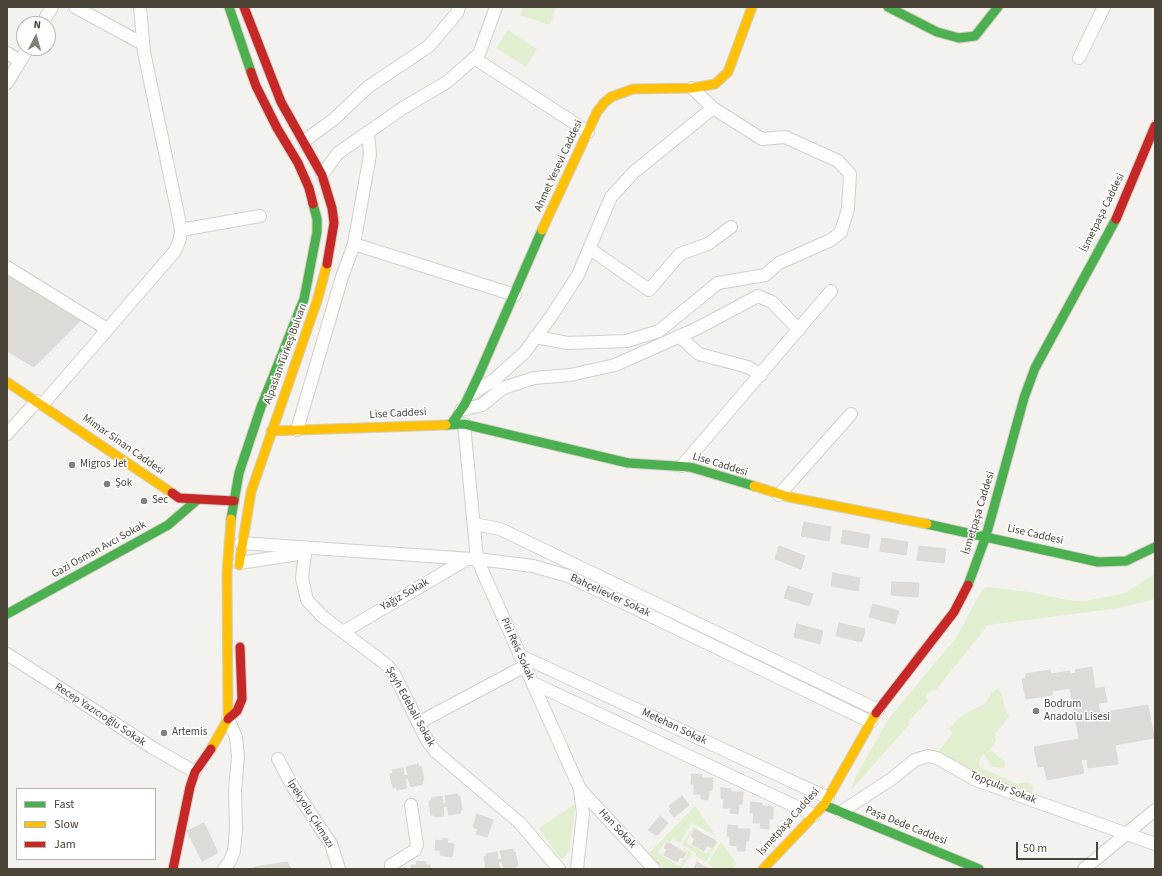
<!DOCTYPE html>
<html>
<head>
<meta charset="utf-8">
<style>
  body { margin:0 }
  #map { position:relative; width:1162px; height:876px; overflow:hidden; background:#f4f2ee; font-family:"Source Sans 3",sans-serif }
  canvas { display:block }
  .frame { position:absolute; inset:0; border:8px solid #4b4439; pointer-events:none }
  .legend { position:absolute; left:16px; top:788px; width:140px; height:72px; box-sizing:border-box; background:#fff; border:1px solid #b7b4b0; margin:0; padding:5px 7px; list-style:none; font-size:12px; color:#4b4439 }
  .legend li { display:flex; align-items:center; gap:8px; height:20px }
  .legend b { width:20px; border:1px solid #b7b4b0 }
  .north { position:absolute; left:16px; top:16px; width:40px; height:40px; box-sizing:border-box; background:#fff; border:1px solid #b7b4b0; border-radius:50%; rotate:6deg; font-size:11px; font-weight:700; line-height:16px; text-align:center; color:#4b4439 }
  .north::after { content:''; display:block; margin:auto; width:14px; height:18px; background:#868178; clip-path:polygon(50% 0,100% 100%,50% 72%,0 100%) }
  .scale { position:absolute; left:1016px; top:842px; width:82px; height:18px; box-sizing:border-box; border:2px solid #4b4439; border-top:0; padding-left:5px; font-size:12px; line-height:14px; white-space:nowrap; color:#4b4439; -webkit-text-stroke:3px #fff; paint-order:stroke }
</style>
</head>
<body>
<div id="map">
<canvas width="1162" height="876"></canvas>
<div class="frame"></div>
<ul class="legend">
<li><b style="height:5px;background:#4caf50"></b>Fast</li>
<li><b style="height:5px;background:#ffc107"></b>Slow</li>
<li><b style="height:5px;background:#c62828"></b>Jam</li>
</ul>
<div class="north">N</div>
<div class="scale">50 m</div>
</div>
<script>
const g = document.querySelector('canvas').getContext('2d');
g.lineJoin = 'round';
function fillPath(path, color) { g.fillStyle = color; g.fill(path, 'evenodd'); }
const poly = rows => new Path2D(rows.map(r => 'M' + r).join(''));
function trace(path, color, width, dash) { g.strokeStyle = color; g.lineWidth = width; g.lineCap = dash ? 'butt' : 'round'; g.setLineDash(dash || []); g.stroke(path); }
function drawText(font, color, halo, rows, align = 'center') {
  g.font = font + ' "Source Sans 3",sans-serif'; g.lineWidth = 3; g.setLineDash([]); g.textBaseline = 'middle'; g.strokeStyle = halo; g.fillStyle = color; for (const [text, x, y, turn = 0] of rows) {
    g.save(); g.translate(x, y); g.rotate((+turn || 0) * Math.PI / 180); g.textAlign = isNaN(turn) ? turn : align; if (halo) g.strokeText(text, 0, 0); g.fillText(text, 0, 0); g.restore();
  }
}
fillPath(poly([
  [523,7,556,7,550,25,520,15],
  [508,30,537,49,526,67,496,48],
  [1155,574,1155,599,1119,608,988,625,935,691,932,689,925,697,928,701,908,722,909,725,851,790,855,778,889,718,956,638,982,590,987,587,1030,592,1067,600,1086,601,1125,593],
  [998,689,1002,694,1005,708,1009,717,995,734,996,741,990,750,1002,759,1005,762,1005,765,1004,768,991,767,984,754,980,758,979,764,980,767,1017,784,1028,782,1033,787,1031,795,973,773,938,752,953,733,949,729,955,722,965,714,985,704,991,693],
  [576,803,569,851,563,859,560,858,539,828],
  [695,806,716,836,692,823,680,843,673,839,670,842,666,840,658,853,679,866,688,853,683,849,684,848,692,853,681,869,664,869,649,853],
  [693,827,695,827,686,843,707,854,716,841,718,842,706,862,696,856,696,853,682,845],
  [721,842,737,864,732,869,714,869,708,863]
]), '#e1eecf');
const building = poly([
  [7,270,84,317,34,367,7,351,7,270],
  [804,522,831,527,829,541,801,536,804,522],
  [843,530,870,535,868,548,841,543,843,530],
  [882,538,908,542,906,555,880,551,882,538],
  [779,546,805,556,801,569,775,559,779,546],
  [919,546,946,549,944,563,917,560,919,546],
  [833,573,860,578,858,591,831,586,833,573],
  [892,582,919,583,918,597,891,595,892,582],
  [788,586,813,594,809,606,784,598,788,586],
  [873,604,899,611,895,624,869,617,873,604],
  [839,623,865,629,862,642,836,636,839,623],
  [797,624,823,631,820,644,794,637,797,624],
  [1092,667,1095,689,1104,687,1107,702,1098,703,1100,713,1148,705,1154,738,1115,745,1118,764,1088,768,1087,759,1081,760,1084,773,1047,780,1044,766,1038,767,1034,747,1079,739,1070,688,1052,691,1052,695,1026,699,1022,679,1026,678,1026,674,1050,670,1051,674,1070,671,1070,674,1076,673,1075,670,1092,667],
  [418,764,419,767,421,766,424,780,422,781,423,784,411,787,408,778,405,779,407,788,397,790,396,787,393,788,390,774,393,773,392,770,403,768,404,776,408,775,406,767,418,764],
  [692,774,702,775,701,778,713,778,712,790,709,790,708,800,701,799,701,794,694,794,694,784,691,784,692,774],
  [721,788,731,789,731,792,743,792,742,804,739,804,738,814,730,813,731,808,723,808,724,799,721,798,721,788],
  [457,794,458,796,460,796,462,810,460,810,461,813,449,815,447,806,443,807,444,816,435,817,434,815,431,815,429,801,432,801,431,798,442,796,443,804,446,803,445,796,457,794],
  [682,796,689,805,674,817,669,811,671,809,669,806,682,796],
  [751,802,762,803,762,806,773,807,773,819,769,819,769,829,760,828,761,823,753,823,754,813,750,813,751,802],
  [477,814,493,820,487,837,476,834,478,829,473,827,477,814],
  [660,816,668,823,658,835,654,834,648,830,660,816],
  [204,823,218,853,202,861,187,831,204,823],
  [728,825,738,826,738,829,750,829,749,841,746,841,745,851,737,851,737,846,730,845,730,836,727,836,728,825],
  [695,829,716,841,712,848,707,845,704,851,692,844,695,839,691,836,695,829],
  [443,838,448,839,447,843,454,844,452,857,440,855,441,851,435,850,436,840,442,841,443,838],
  [667,842,686,853,683,858,680,857,677,862,664,855,667,849,664,848,667,842],
  [513,849,513,852,515,852,518,866,516,866,516,869,504,869,502,862,498,862,500,869,486,869,484,857,487,856,486,854,497,852,498,860,502,859,500,851,513,849],
  [417,861,426,862,426,865,430,865,430,869,411,869,411,865,416,865,417,861],
  [287,862,291,869,254,869,254,867,287,862],
  [697,862,709,869,696,869,694,868,697,862]
]);
fillPath(building, '#dedbd6');
trace(building, '#dcd9d4', 1);
const street = poly([
  [75,7,143,44],
  [42,24,52,7],
  [7,53,20,61],
  [474,58,588,132],
  [1079,58,1104,7],
  [7,83,28,48],
  [304,141,333,120,368,87,429,46,457,13,459,7],
  [322,175,338,153,403,108,447,82,479,54,496,7],
  [181,230,260,216],
  [354,244,515,295],
  [590,249,649,290,680,254,708,244,731,227],
  [7,267,107,329],
  [679,336,699,354,748,367,761,375],
  [535,337,568,343,627,341,659,331,718,283,765,275,779,263,831,240,841,232,848,209,850,174,838,161,785,137,762,139,713,108,692,88],
  [471,394,494,380,525,352,552,315,578,275,611,197,634,172,713,108],
  [43,404,175,251,179,242,181,233,180,224,144,52,140,7],
  [461,410,482,405,503,388,534,378,570,375,615,365,696,329,758,296,772,302,799,330],
  [464,424,477,559,580,789,583,814,577,869],
  [297,430,342,277,354,244,370,155,368,132],
  [7,434,37,401],
  [682,466,831,291],
  [779,495,851,414],
  [474,524,500,529,523,540,878,710],
  [241,543,486,560,533,566,568,576,871,722],
  [305,553,302,578,307,600,322,616,387,665,394,674,428,742,436,752,520,823,559,869],
  [239,563,305,553],
  [343,632,467,559],
  [7,654,153,748,195,772],
  [521,656,828,798],
  [533,683,814,815],
  [418,723,525,666],
  [278,759,293,787,331,844,339,869],
  [580,789,654,869],
  [841,812,893,778,915,760,928,756,937,758,976,780,1155,844],
  [224,869,230,861,234,851,236,829,235,790,238,757,236,737,228,719],
  [391,869,391,865,415,850,417,845,411,805],
  [1084,869,1155,810]
]);
const fast = poly([
  [229,7,251,72],
  [888,7,937,32,959,38,975,36,998,7],
  [452,423,465,404,477,379,542,230],
  [446,425,464,424,628,463,690,467,754,486],
  [231,519,239,473,261,407,304,299,317,232,317,219,313,204],
  [927,524,1098,562,1126,561,1155,547],
  [968,585,986,536,1024,398,1035,368,1116,219],
  [7,614,168,525,197,500],
  [824,805,979,869]
]);
const slow = poly([
  [542,230,597,112,604,103,611,97,633,89,692,88,715,84,728,72,752,7],
  [7,382,172,493],
  [271,431,446,425],
  [754,486,789,497,927,524],
  [239,565,251,492,317,301,327,264],
  [211,749,228,719,227,573,231,519],
  [763,869,824,805,876,713]
]);
const jam = poly([
  [244,7,281,102,322,175,332,208,334,223,327,264],
  [251,72,256,86,277,128,298,163,309,188,313,204],
  [1116,219,1155,126],
  [172,493,179,498,234,501],
  [876,713,954,612,968,585],
  [228,719,237,711,242,699,240,647],
  [173,869,190,787,195,772,211,749]
]);
trace(street, '#d2d0cb', 14);
trace(fast, '#d3cfc5', 11);
trace(slow, '#d3cfc5', 11);
trace(jam, '#d3cfc5', 11);
trace(street, '#fdfdfc', 12);
trace(fast, '#4caf50', 9);
trace(slow, '#ffc107', 9);
trace(jam, '#c62828', 9);
for (const [x, y, r, color] of [
  [72,465,4,"#868178"],
  [107,484,4,"#868178"],
  [144,501,4,"#868178"],
  [1036,711,4,"#868178"],
  [164,733,4,"#868178"]
]) { const dot = new Path2D(); dot.arc(x, y, r, 0, 2 * Math.PI); g.fillStyle = color; g.fill(dot); trace(dot, '#fff', 1.5); }
drawText('11px', '#4b4439', '#fff', [
  ["Ahmet Yesevi Caddesi",559,166,-65],
  ["İsmetpaşa Caddesi",1103,213,-64],
  ["Alpaslan Türkeş Bulvarı",286,354,-70],
  ["Lise Caddesi",398,414,-3],
  ["Mimar Sinan Caddesi",123,445,35],
  ["Lise Caddesi",720,465,17],
  ["İsmetpaşa Caddesi",979,513,-73],
  ["Lise Caddesi",1035,535,13],
  ["Gazi Osman Avcı Sokak",99,550,-29],
  ["Yağız Sokak",405,595,-30],
  ["Bahçelievler Sokak",610,596,25],
  ["Piri Reis Sokak",517,649,66],
  ["Şeyh Edebali Sokak",410,707,61],
  ["Recep Yazıcıoğlu Sokak",100,715,33],
  ["Metehan Sokak",674,727,25],
  ["Topçular Sokak",1003,788,22],
  ["İpekyolu Çıkmazı",310,814,58],
  ["İsmetpaşa Caddesi",789,822,-48],
  ["Paşa Dede Caddesi",906,826,22],
  ["Han Sokak",617,829,47]
]);
drawText('11px', '#4b4439', '#fff', [
  ["Migros Jet",80,465],
  ["Şok",115,484],
  ["Sec",152,501],
  ["Bodrum",1044,705],
  ["Anadolu Lisesi",1044,718],
  ["Artemis",172,733]
], 'left');
</script>
</body>
</html>
